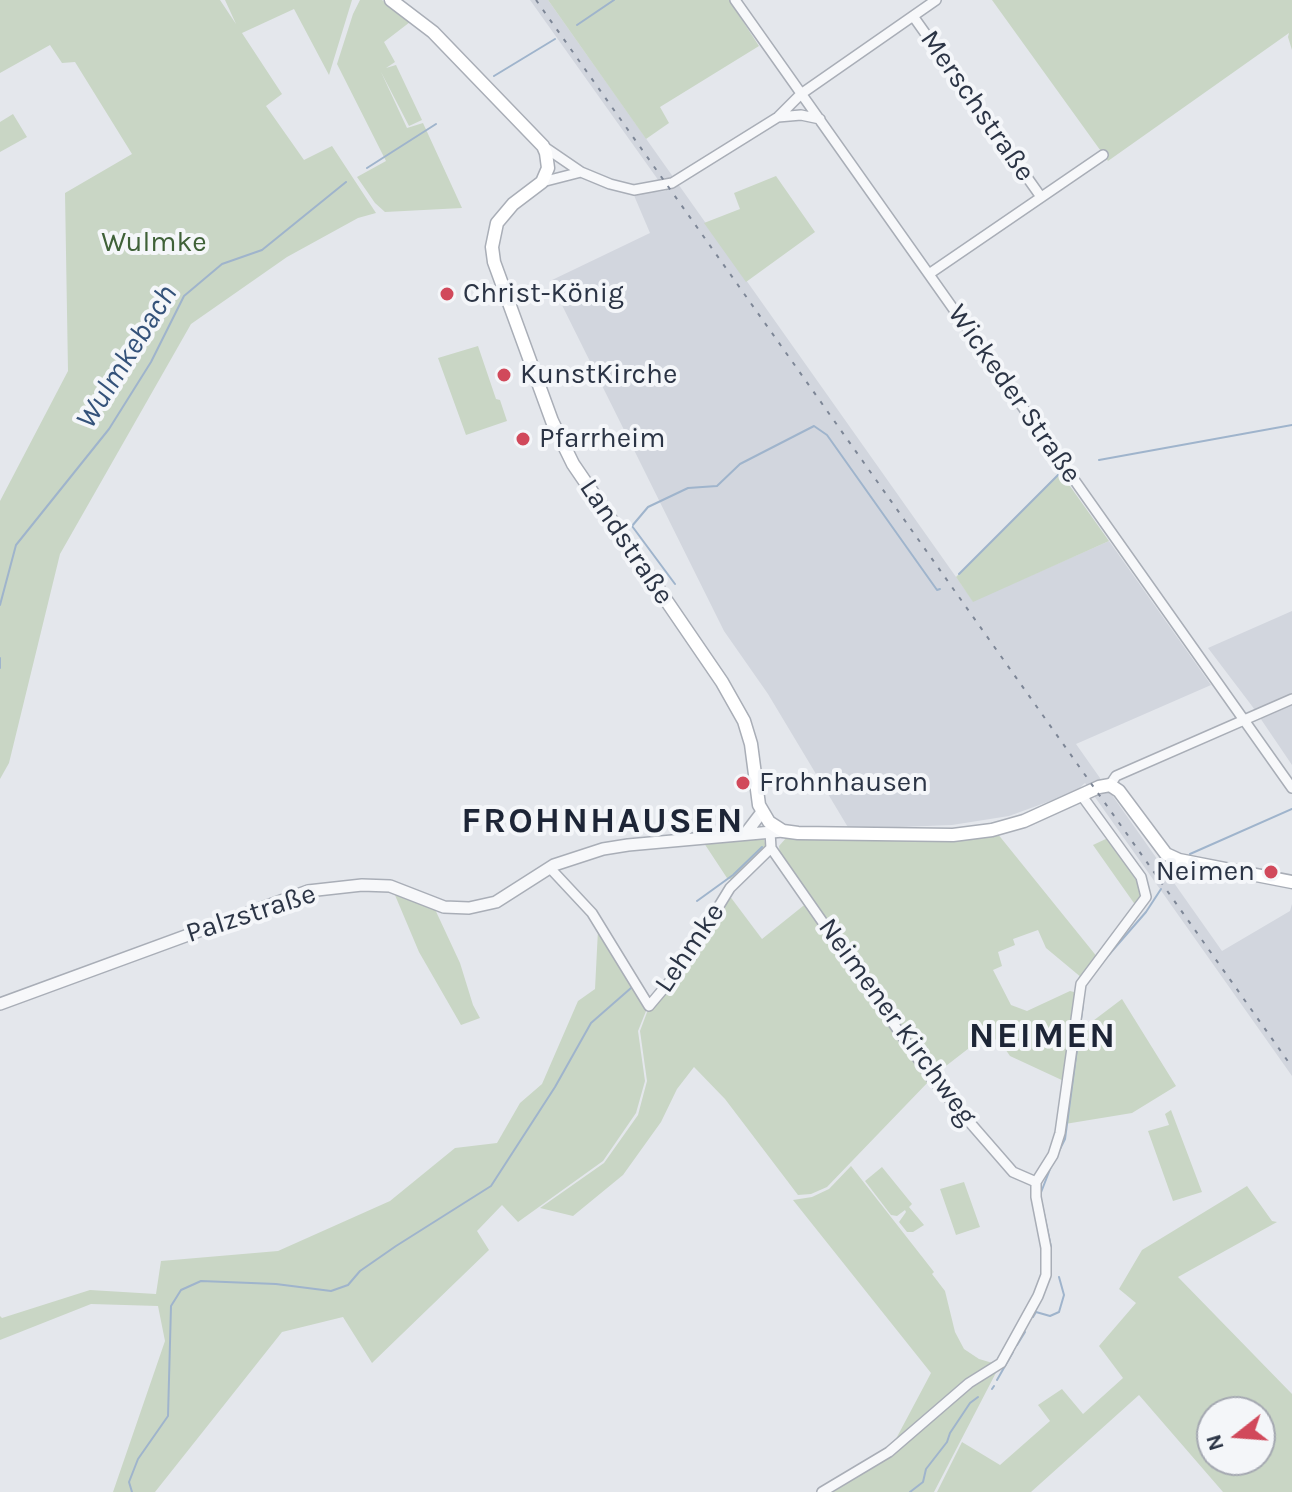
<!DOCTYPE html>
<html>
<head>
<meta charset="utf-8">
<style>
  body { margin:0 }
  #map { position:relative; width:1292px; height:1492px; overflow:hidden; background:#e4e7ec; font-family:Karla,sans-serif }
  canvas { display:block }
  .north { position:absolute; left:1196px; top:1396px; width:80px; height:80px; box-sizing:border-box; background:#f4f6f9; border:2px solid #a4a8b1; border-radius:50%; rotate:253deg; font-size:22px; font-weight:700; line-height:32px; text-align:center; color:#2b3445 }
  .north::after { content:''; display:block; margin:auto; width:28px; height:36px; background:#d1495b; clip-path:polygon(50% 0,100% 100%,50% 72%,0 100%) }
</style>
</head>
<body>
<div id="map">
<canvas width="1292" height="1492"></canvas>
<div class="north">N</div>
</div>
<script>
const g = document.querySelector('canvas').getContext('2d');
g.lineJoin = 'round';
function fillPath(path, color) { g.fillStyle = color; g.fill(path, 'evenodd'); }
const poly = rows => new Path2D(rows.map(r => 'M' + r).join(''));
function trace(path, color, width, dash) { g.strokeStyle = color; g.lineWidth = width; g.lineCap = dash ? 'butt' : 'round'; g.setLineDash(dash || []); g.stroke(path); }
function drawText(font, color, halo, rows, align = 'center') {
  g.font = font + ' Karla,sans-serif'; g.lineWidth = 8; g.setLineDash([]); g.textBaseline = 'middle'; g.strokeStyle = halo; g.fillStyle = color; for (const [text, x, y, turn = 0] of rows) {
    g.save(); g.translate(x, y); g.rotate((+turn || 0) * Math.PI / 180); g.textAlign = isNaN(turn) ? turn : align; if (halo) g.strokeText(text, 0, 0); g.fillText(text, 0, 0); g.restore();
  }
}
fillPath(poly([
  [530,0,548,0,973,601,1109,541,1211,685,1076,744,1222,951,1290,911,1292,904,1292,1076,1085,783,1075,792,1009,816,952,825,849,829,768,694,724,631,550,281,650,233,633,193,666,191],
  [1292,611,1292,765,1252,706,1208,648]
]), '#d2d6de');
fillPath(poly([
  [0,0,220,0,236,24,225,0,352,0,329,75,294,9,242,33,282,94,266,106,304,160,332,146,376,213,358,218,287,257,191,324,60,554,9,763,0,779,0,501,68,371,65,193,132,154,75,62,62,63,50,45,0,73],
  [360,0,382,0,410,22,384,42,395,62,386,68,396,65,422,120,409,126,381,72,407,128,423,123,462,208,385,212,375,203,357,177,386,161,337,64,353,14],
  [548,0,729,0,759,46,660,107,669,123,646,139],
  [992,0,1292,0,1292,50,1288,37,1289,33,1108,161],
  [13,114,27,137,0,152,0,122],
  [776,176,815,232,746,282,704,223,740,209,734,193],
  [478,346,496,399,500,400,507,421,466,435,438,358],
  [1060,472,1109,541,973,602,956,577],
  [997,833,1098,958,1082,978,1046,948,1038,930,1013,939,1015,945,998,952,1002,966,993,970,1011,1005,1027,1011,1070,991,1078,993,1066,1082,1010,1056,999,1040,982,1038,933,1076,780,855,779,846,787,837],
  [757,836,764,839,766,847,736,881,727,878,702,840],
  [1110,837,1142,884,1143,898,1136,906,1093,845],
  [392,888,433,905,460,963,473,1005,480,1018,461,1025,419,952],
  [729,895,762,939,808,902,931,1079,827,1187,811,1194,798,1195,725,1099,694,1067,677,1089,661,1122,623,1175,573,1216,540,1208,604,1163,638,1115,647,1081,640,1031,649,1007],
  [598,930,648,1006,638,1031,645,1081,636,1113,603,1161,518,1222,502,1205,477,1231,489,1250,372,1363,343,1317,282,1332,155,1492,113,1492,165,1341,158,1306,91,1304,0,1340,0,1316,2,1318,90,1290,156,1294,161,1261,278,1251,390,1201,455,1148,497,1143,520,1103,542,1084,578,1001,595,989],
  [1122,999,1176,1086,1132,1113,1065,1124,1077,1033],
  [1171,1110,1202,1192,1173,1201,1148,1131,1169,1125,1165,1114],
  [851,1166,934,1272,932,1274,945,1291,955,1332,964,1349,979,1359,996,1364,889,1452,931,1373,793,1200,812,1197,829,1189],
  [882,1167,912,1204,909,1207,924,1225,913,1232,907,1232,899,1222,906,1212,905,1210,897,1216,891,1215,865,1181],
  [964,1182,980,1227,956,1235,940,1189],
  [1247,1186,1272,1221,1277,1222,1178,1277,1292,1394,1292,1492,1223,1492,1139,1395,1031,1492,937,1492,962,1442,1000,1465,1050,1421,1038,1405,1062,1389,1083,1414,1123,1378,1099,1346,1136,1303,1119,1289,1142,1250],
  [1260,1412,1260,1460,1212,1460,1212,1412],
  [1000,1365,934,1492,824,1492,890,1453,970,1384]
]), '#c9d6c5');
trace(poly([
  [577,25,614,0],
  [494,76,555,39],
  [367,168,436,124],
  [1099,460,1292,425],
  [959,574,1060,473],
  [675,584,632,526,648,507,688,488,717,486,740,464,814,426,827,435,937,590,940,589],
  [0,605,16,545,109,429,151,362,184,296,222,264,262,250,346,182],
  [0,658,0,668],
  [1190,854,1292,809],
  [697,901,733,875,762,847],
  [1106,958,1146,912,1161,889],
  [1059,1151,1065,1139,1083,1004],
  [1050,1254,1051,1247,1040,1195,1052,1164],
  [1033,1317,1036,1312,1050,1316,1059,1312,1064,1295,1059,1277],
  [1017,1345,1025,1332],
  [997,1380,1013,1352],
  [992,1389,994,1386],
  [132,1492,129,1482,138,1459,168,1416,171,1306,181,1290,201,1281,276,1284,331,1291,348,1285,360,1271,396,1246,491,1186,555,1087,591,1023,631,988],
  [910,1492,923,1482,926,1469,947,1442,950,1433,970,1403,978,1397]
]), '#9fb4cc', 2);
const minor = poly([
  [735,0,1292,788],
  [913,16,1041,197],
  [778,117,801,115,820,119],
  [543,146,581,172,610,184,634,190,672,183,778,117,801,94,936,0],
  [542,182,581,172],
  [929,274,1103,155],
  [1110,785,1116,776,1292,699],
  [770,832,771,848,932,1079,1013,1172,1036,1182],
  [550,868,592,913,649,1006,681,968,730,888,771,848],
  [822,1492,889,1452,969,1383,1001,1363,1038,1296,1046,1275,1046,1248,1036,1197,1036,1182,1053,1155,1060,1133,1081,984,1146,897,1141,877,1082,796]
]);
const tertiary = poly([
  [746,833,762,812],
  [0,1004,308,891,362,885,390,886,444,907,469,908,496,902,554,865,603,849,628,845,783,831]
]);
const secondary = poly([
  [391,0,433,32,543,146,546,153,548,168,542,182,513,204,497,223,492,247,494,262,552,421,573,464,722,682,744,721,751,744,759,805,769,822,783,831,798,833,953,835,992,830,1024,821,1099,787,1110,785,1119,791,1166,854,1179,860,1292,882]
]);
trace(minor, '#a9aeb7', 12);
trace(tertiary, '#a9aeb7', 14);
trace(secondary, '#a9aeb7', 15);
trace(minor, '#f7f8fa', 9);
trace(tertiary, '#f7f8fa', 11);
trace(secondary, '#fff', 12);
trace(poly([
  [536,0,1292,1067]
]), '#7d8696', 2, [4, 8]);
for (const [x, y, r, color] of [
  [447,294,8,"#d1495b"],
  [504,375,8,"#d1495b"],
  [523,439,8,"#d1495b"],
  [743,783,8,"#d1495b"],
  [1271,872,8,"#d1495b"]
]) { const dot = new Path2D(); dot.arc(x, y, r, 0, 2 * Math.PI); g.fillStyle = color; g.fill(dot); trace(dot, '#f4f6f9', 3); }
drawText('28px', '#2b3445', '#f4f6f9', [
  ["Merschstraße",977,106,55],
  ["Wickeder Straße",1014,394,55],
  ["Landstraße",626,542,56],
  ["Palzstraße",251,914,-18],
  ["Lehmke",690,948,-56],
  ["Neimener Kirchweg",897,1022,54]
]);
drawText('28px', '#3f6138', '#f4f6f9', [
  ["Wulmke",154,243]
]);
drawText('28px', '#2b3445', '#f4f6f9', [
  ["Christ-König",463,294],
  ["KunstKirche",520,375],
  ["Pfarrheim",539,439],
  ["Frohnhausen",759,783],
  ["Neimen",1255,872,"right"]
], 'left');
drawText('italic 30px', '#34527a', '#f4f6f9', [
  ["Wulmkebach",127,357,-58]
]);
g.letterSpacing = '2px';
drawText('bold 36px', '#1d2536', '#f4f6f9', [
  ["FROHNHAUSEN",603,822],
  ["NEIMEN",1043,1037]
]);
g.letterSpacing = '0px';
</script>
</body>
</html>
